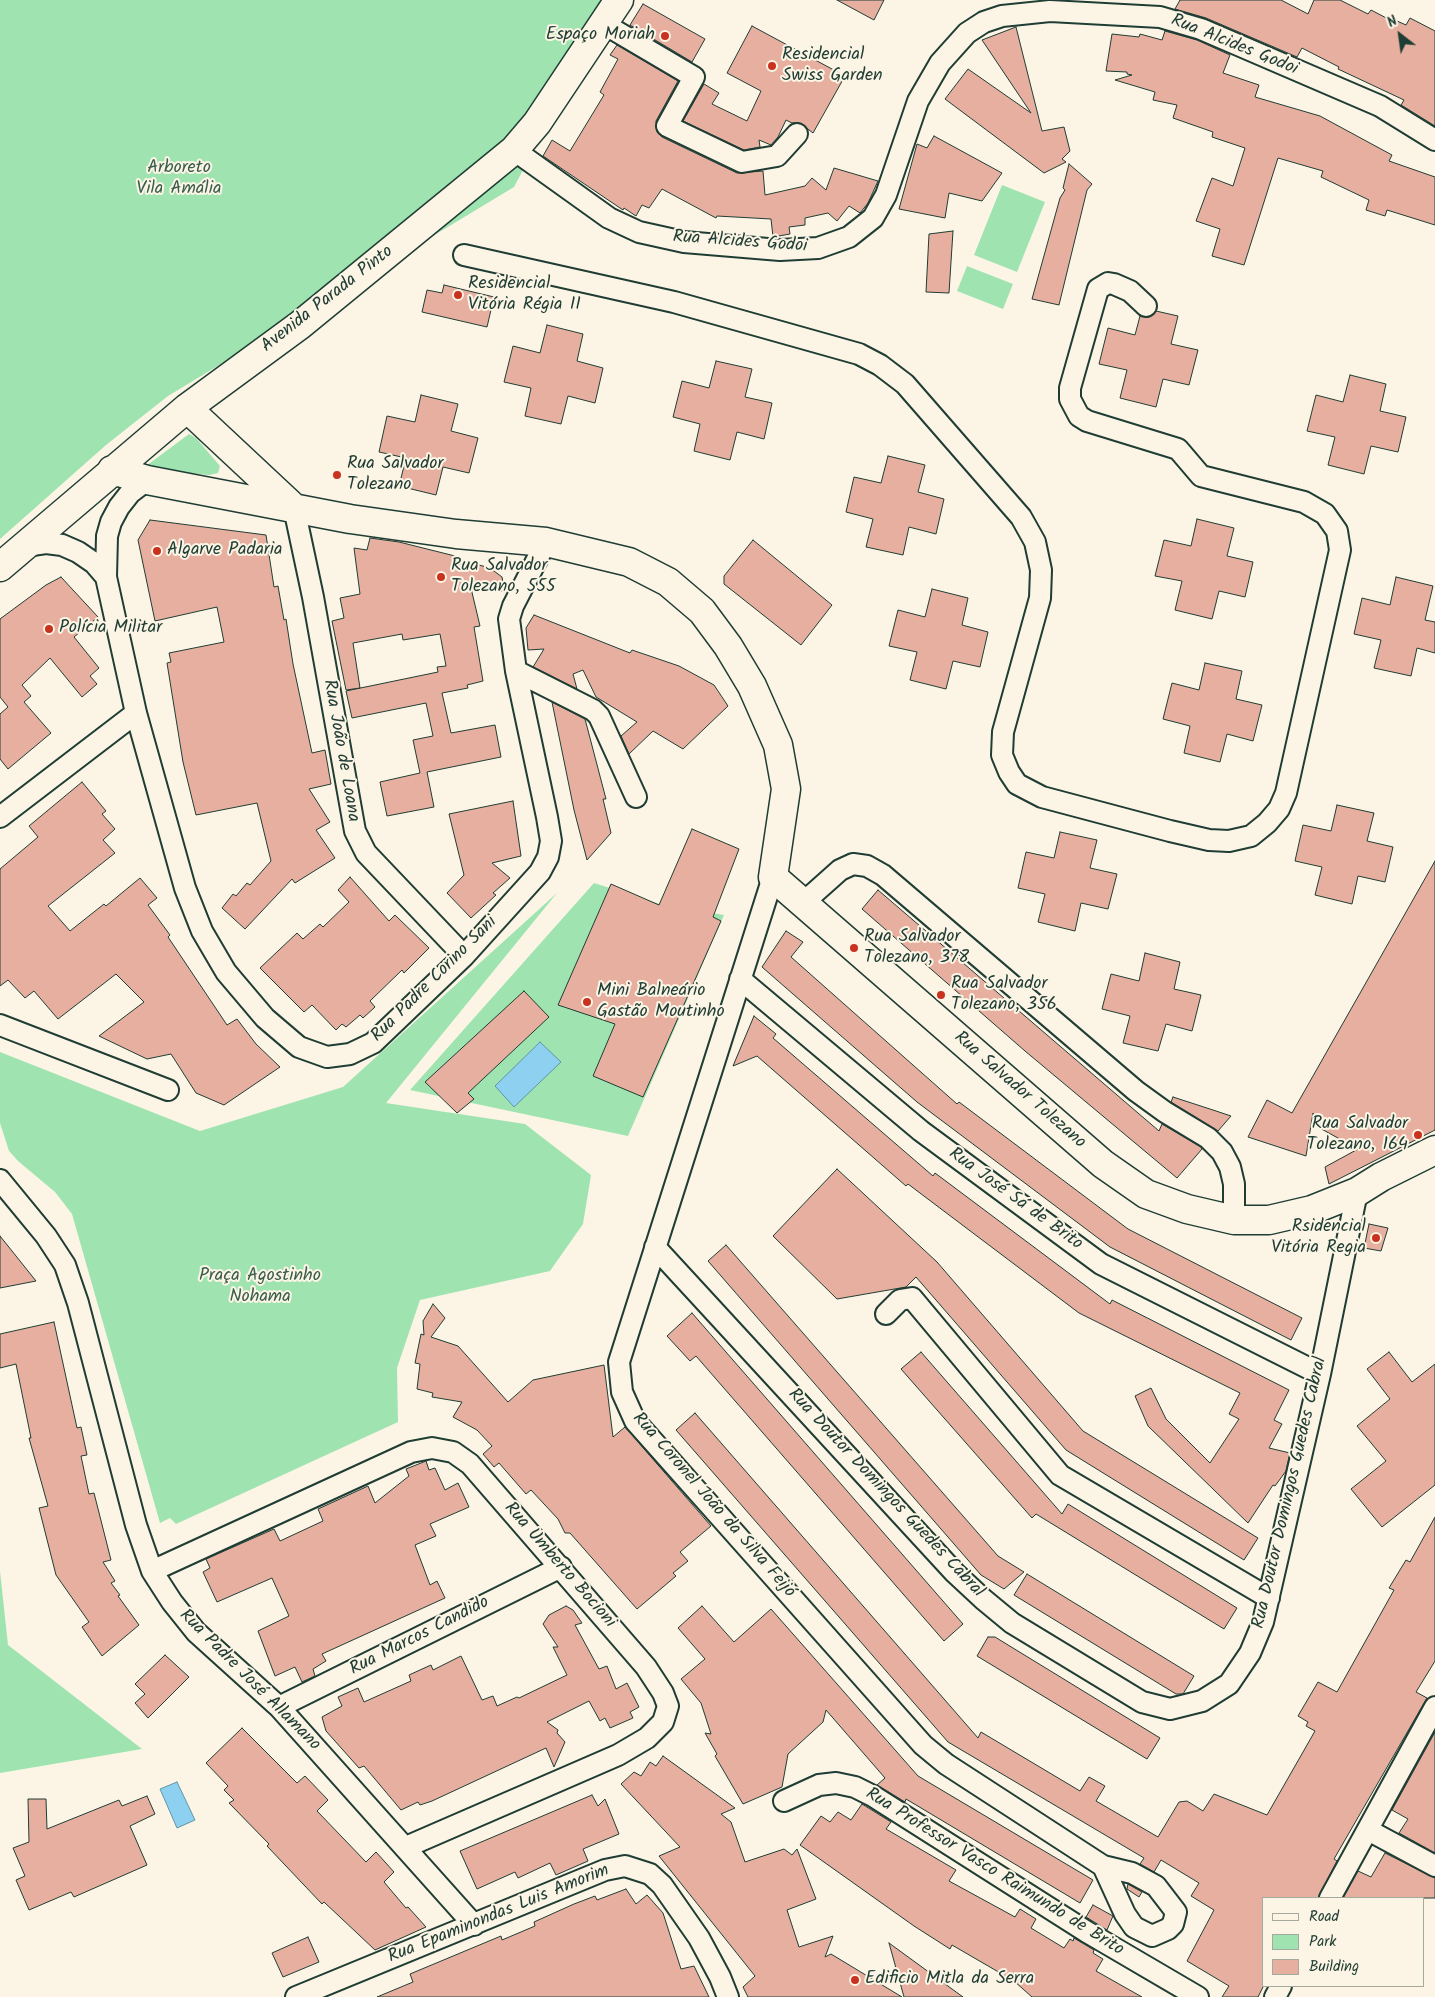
<!DOCTYPE html>
<html>
<head>
<meta charset="utf-8">
<style>
  body { margin:0 }
  #map { position:relative; width:1435px; height:1997px; overflow:hidden; background:#fcf5e5; font-family:Kalam,sans-serif }
  canvas { display:block }
  .legend { position:absolute; left:1262px; top:1897px; width:162px; height:90px; box-sizing:border-box; background:#fcf5e5; border:1px solid #a4ab9e; margin:0; padding:6px 9px; list-style:none; font-size:15px; color:#1f3d34 }
  .legend li { display:flex; align-items:center; gap:10px; height:25px }
  .legend b { width:25px; border:1px solid #a4ab9e }
  .north { position:absolute; left:1375px; top:10px; width:50px; height:50px; -webkit-text-stroke:4px #fcf5e5; paint-order:stroke; rotate:330deg; font-size:14px; font-weight:700; line-height:20px; text-align:center; color:#1f3d34 }
  .north::after { content:''; display:block; margin:auto; width:18px; height:22px; background:#1f3d34; clip-path:polygon(50% 0,100% 100%,50% 72%,0 100%) }
</style>
</head>
<body>
<div id="map">
<canvas width="1435" height="1997"></canvas>
<ul class="legend">
<li><b style="height:6px;background:#fcf5e5"></b>Road</li>
<li><b style="height:14px;background:#9fe4b0"></b>Park</li>
<li><b style="height:14px;background:#e7af9f"></b>Building</li>
</ul>
<div class="north">N</div>
</div>
<script>
const g = document.querySelector('canvas').getContext('2d');
g.lineJoin = 'round';
function fillPath(path, color) { g.fillStyle = color; g.fill(path, 'evenodd'); }
const poly = rows => new Path2D(rows.map(r => 'M' + r).join(''));
function trace(path, color, width, dash) { g.strokeStyle = color; g.lineWidth = width; g.lineCap = dash ? 'butt' : 'round'; g.setLineDash(dash || []); g.stroke(path); }
function drawText(font, color, halo, rows, align = 'center') {
  g.font = font + ' Kalam,sans-serif'; g.lineWidth = 4; g.setLineDash([]); g.textBaseline = 'middle'; g.strokeStyle = halo; g.fillStyle = color; for (const [text, x, y, turn = 0] of rows) {
    g.save(); g.translate(x, y); g.rotate((+turn || 0) * Math.PI / 180); g.textAlign = isNaN(turn) ? turn : align; if (halo) g.strokeText(text, 0, 0); g.fillText(text, 0, 0); g.restore();
  }
}
fillPath(poly([
  [0,0,613,0,514,187,168,396,106,445,0,539],
  [1002,185,1045,202,1017,272,974,255],
  [967,266,1013,284,1003,309,957,291],
  [189,434,196,438,220,466,218,473,209,475,150,469,146,466],
  [594,883,660,904,724,915,628,1136,410,1090],
  [557,893,386,1103,525,1124,591,1175,583,1224,550,1271,420,1300,397,1368,398,1422,176,1524,170,1518,160,1523,72,1214,55,1192,18,1161,9,1151,0,1123,0,1052,200,1131,343,1087],
  [0,1571,8,1645,142,1749,0,1773]
]), '#9fe4b0');
const water = poly([
  [540,1042,561,1062,514,1107,495,1086,540,1042],
  [177,1782,195,1820,177,1828,160,1789,177,1782]
]);
fillPath(water, '#8dd0ef');
trace(water, '#6195a4', 1);
const building = poly([
  [837,0,884,0,874,20,837,0],
  [1180,0,1281,0,1308,14,1314,0,1340,0,1368,14,1371,10,1396,23,1397,21,1406,25,1410,18,1435,31,1435,126,1401,105,1404,100,1338,69,1339,67,1302,48,1297,57,1206,18,1175,9,1180,0],
  [643,4,705,39,692,62,630,25,643,4],
  [752,26,845,76,813,133,800,123,792,123,786,120,778,137,771,145,759,140,760,147,744,150,683,121,704,84,719,93,712,104,747,121,761,91,727,73,752,26],
  [1016,27,1042,131,1064,127,1070,151,1062,159,1066,162,1044,173,945,99,968,69,1031,113,982,40,1016,27],
  [1165,31,1197,40,1230,55,1223,73,1259,85,1255,97,1320,116,1392,155,1389,161,1435,177,1435,225,1387,210,1385,216,1366,210,1369,200,1321,177,1323,171,1278,158,1244,265,1212,256,1220,229,1196,221,1212,178,1233,186,1245,148,1212,137,1213,132,1173,118,1177,105,1153,100,1155,92,1115,80,1132,75,1127,74,1127,72,1106,71,1112,34,1139,37,1140,34,1162,40,1165,31],
  [617,45,678,81,656,121,657,132,662,137,737,173,763,171,765,195,805,186,812,178,826,190,834,168,878,181,868,203,860,213,849,206,837,221,828,213,805,218,805,225,789,227,790,234,773,237,771,219,717,216,716,218,662,189,649,208,642,205,636,216,624,208,623,210,543,156,552,140,570,151,604,95,600,92,618,59,610,55,617,45],
  [934,136,1002,173,982,201,949,193,945,218,899,209,917,144,927,148,934,136],
  [1069,164,1092,184,1087,190,1059,305,1032,299,1060,198,1065,190,1063,188,1069,164],
  [953,231,949,293,926,292,929,234,953,231],
  [444,285,494,297,487,327,422,312,427,290,442,293,444,285],
  [1156,311,1178,316,1171,344,1198,350,1189,385,1163,379,1156,407,1120,398,1127,370,1099,364,1108,328,1135,335,1140,316,1149,317,1156,311],
  [547,325,583,334,577,361,603,368,595,403,568,396,561,424,525,416,531,388,504,382,513,346,540,353,547,325],
  [716,361,752,369,745,397,772,403,764,439,737,432,730,460,694,451,700,424,673,417,682,381,709,388,716,361],
  [1350,375,1386,384,1380,411,1406,417,1398,452,1371,446,1364,474,1328,465,1335,437,1307,431,1316,395,1343,402,1350,375],
  [421,395,458,404,451,431,478,438,469,473,443,467,436,495,399,486,406,458,379,452,387,416,415,422,421,395],
  [888,456,925,465,918,492,944,499,936,534,909,527,903,555,866,547,873,519,846,512,854,477,881,483,888,456],
  [1197,519,1234,528,1227,556,1253,562,1245,597,1219,591,1212,619,1175,610,1182,581,1155,576,1164,540,1191,546,1197,519],
  [150,520,266,535,274,587,278,586,284,620,286,619,293,664,312,753,325,750,331,784,309,789,330,822,316,830,335,858,295,883,292,879,245,929,222,908,233,894,236,896,247,883,250,885,271,861,257,803,196,815,183,762,167,663,171,662,169,653,224,642,217,607,155,621,138,540,150,520],
  [370,538,399,542,455,556,456,564,479,565,490,568,502,577,505,592,470,584,480,626,474,627,483,681,467,685,468,688,442,693,451,733,495,725,501,757,427,772,434,807,387,816,380,782,420,773,413,740,433,736,426,703,352,718,346,691,438,672,437,667,446,666,440,634,403,640,402,634,353,643,360,688,346,690,332,621,344,618,340,598,360,594,354,548,367,550,370,538],
  [753,540,832,605,801,645,724,584,724,576,753,540],
  [61,577,98,617,74,637,99,668,90,676,97,684,82,697,50,658,22,685,31,696,24,702,51,733,8,769,0,759,0,714,8,707,0,697,0,619,46,585,61,577],
  [1396,577,1433,586,1425,620,1435,622,1435,653,1417,648,1411,676,1374,668,1381,640,1354,634,1362,598,1390,605,1396,577],
  [932,589,968,598,962,625,988,632,980,667,953,661,946,689,910,680,917,652,889,646,898,610,925,617,932,589],
  [534,615,630,653,632,650,679,666,714,685,728,706,683,749,653,731,629,754,621,736,637,722,596,697,583,670,573,674,577,689,533,667,544,649,528,650,526,628,534,615],
  [1205,663,1242,671,1236,699,1262,705,1253,741,1227,734,1220,762,1184,753,1190,726,1163,719,1172,683,1199,690,1205,663],
  [552,702,585,719,606,799,603,799,611,833,587,860,574,810,552,702],
  [82,782,106,811,102,814,115,829,103,840,115,853,48,906,70,931,104,904,106,906,140,878,157,898,148,905,170,935,168,937,227,1025,237,1019,256,1044,280,1067,224,1105,196,1093,171,1054,147,1059,99,1036,144,1002,116,974,58,1019,34,991,25,998,8,980,0,986,0,869,38,837,29,826,82,782],
  [513,801,521,856,492,863,510,878,493,893,496,895,471,918,447,893,464,875,449,814,513,801],
  [1337,805,1374,813,1367,841,1393,847,1385,882,1358,876,1352,904,1315,895,1322,867,1295,861,1303,825,1331,831,1337,805],
  [692,829,739,849,713,917,721,921,643,1097,593,1076,615,1024,558,1005,611,884,659,905,692,829],
  [1060,832,1097,840,1090,868,1117,874,1108,909,1081,903,1075,931,1038,922,1045,894,1018,888,1026,852,1054,858,1060,832],
  [1435,861,1435,1130,1329,1184,1325,1167,1358,1149,1316,1126,1313,1113,1306,1156,1248,1137,1267,1100,1292,1113,1435,861],
  [350,877,389,921,395,915,429,948,404,973,402,970,370,1001,375,1007,363,1018,360,1015,346,1027,342,1024,336,1030,312,1005,304,1012,260,968,297,933,303,939,320,924,323,927,349,902,338,890,350,877],
  [878,890,1159,1131,1162,1124,1201,1147,1202,1149,1177,1178,1025,1051,862,909,878,890],
  [786,931,803,942,791,957,957,1104,959,1102,1128,1229,1302,1318,1291,1340,1110,1247,917,1102,762,967,786,931],
  [1145,953,1180,962,1174,989,1201,995,1192,1031,1166,1024,1158,1051,1123,1043,1130,1016,1102,1009,1111,974,1139,981,1145,953],
  [524,991,549,1017,468,1093,474,1099,457,1113,425,1082,524,991],
  [754,1016,776,1034,773,1038,933,1176,935,1173,1110,1304,1112,1300,1289,1390,1274,1420,1282,1424,1269,1448,1290,1453,1286,1471,1275,1486,1273,1485,1248,1523,1148,1426,1135,1396,1151,1388,1166,1419,1210,1463,1239,1419,1229,1414,1240,1393,1079,1313,908,1184,906,1186,757,1056,733,1066,754,1016],
  [1173,1097,1216,1111,1231,1116,1218,1131,1171,1102,1173,1097],
  [837,1169,937,1262,1083,1431,1258,1538,1244,1560,1066,1450,916,1277,906,1287,837,1299,773,1236,837,1169],
  [1369,1224,1388,1228,1381,1251,1364,1248,1369,1224],
  [0,1236,36,1281,0,1288,0,1236],
  [726,1245,998,1556,1024,1572,1004,1589,981,1575,708,1261,726,1245],
  [433,1304,445,1318,431,1337,458,1346,508,1402,533,1380,604,1365,613,1437,625,1427,711,1526,680,1552,688,1561,673,1573,676,1576,637,1609,570,1533,565,1533,558,1519,531,1490,526,1494,499,1463,494,1467,483,1454,492,1446,477,1430,453,1417,462,1402,432,1397,433,1393,417,1389,420,1364,415,1363,421,1334,424,1335,423,1321,433,1304],
  [692,1313,963,1624,944,1641,696,1356,690,1361,667,1336,692,1313],
  [54,1322,77,1428,81,1427,87,1455,81,1456,89,1494,94,1493,111,1560,103,1562,115,1581,111,1583,120,1595,118,1596,139,1625,102,1656,82,1627,89,1622,56,1575,39,1508,48,1506,29,1438,31,1438,16,1364,0,1368,0,1334,54,1322],
  [921,1352,1062,1514,1068,1504,1237,1608,1224,1629,1036,1514,1032,1518,901,1369,921,1352],
  [1389,1352,1412,1382,1435,1364,1435,1485,1382,1527,1351,1489,1386,1461,1357,1426,1390,1399,1367,1369,1389,1352],
  [695,1413,978,1738,981,1732,1080,1791,1089,1777,1105,1786,1096,1801,1158,1837,1179,1802,1187,1801,1203,1811,1214,1794,1267,1815,1315,1731,1306,1726,1308,1722,1298,1716,1318,1682,1337,1692,1394,1590,1389,1588,1406,1560,1410,1562,1435,1517,1435,1661,1416,1692,1427,1698,1334,1859,1337,1861,1318,1898,1264,1898,1264,1985,1258,1997,1222,1997,1229,1986,1187,1961,1214,1910,1191,1896,1199,1883,1161,1860,1154,1872,1140,1864,1144,1858,948,1742,676,1430,695,1413],
  [426,1461,429,1470,435,1468,445,1490,458,1483,469,1507,430,1524,436,1536,415,1545,430,1585,437,1581,445,1598,322,1654,326,1661,313,1669,315,1676,302,1682,295,1667,275,1676,258,1631,289,1616,272,1578,217,1602,203,1572,210,1568,206,1559,274,1529,280,1541,323,1521,318,1509,368,1486,375,1503,409,1476,406,1469,426,1461],
  [1027,1574,1194,1676,1183,1694,1176,1694,1014,1595,1027,1574],
  [566,1606,573,1610,582,1623,575,1625,599,1669,607,1666,616,1689,627,1683,639,1707,630,1712,633,1718,610,1728,605,1718,600,1721,589,1701,547,1722,558,1730,557,1733,565,1742,554,1767,546,1748,432,1801,420,1805,418,1802,401,1810,364,1766,359,1768,326,1731,322,1717,342,1706,338,1697,358,1688,364,1702,411,1681,409,1675,431,1665,433,1670,461,1656,482,1700,493,1696,497,1706,517,1697,519,1698,567,1675,553,1647,558,1647,543,1624,549,1615,566,1606],
  [702,1606,734,1642,771,1609,918,1776,1093,1880,1080,1903,906,1799,905,1802,877,1785,885,1778,826,1710,823,1722,788,1754,782,1787,743,1804,715,1756,717,1754,705,1733,711,1734,701,1703,681,1679,705,1659,678,1628,702,1606],
  [988,1637,995,1637,1160,1738,1147,1759,977,1656,988,1637],
  [165,1655,189,1677,148,1718,135,1703,145,1694,135,1684,165,1655],
  [242,1728,297,1783,305,1776,328,1800,317,1811,366,1862,376,1852,394,1872,384,1882,406,1908,408,1907,426,1927,375,1950,324,1902,322,1904,267,1846,269,1844,229,1803,234,1800,224,1790,228,1786,206,1763,242,1728],
  [1435,1732,1435,1853,1399,1833,1408,1819,1392,1810,1435,1732],
  [663,1756,735,1808,721,1814,731,1822,745,1862,784,1849,792,1855,797,1849,816,1899,787,1910,799,1947,833,1936,825,1957,831,1954,902,1997,748,1997,743,1987,755,1976,659,1856,680,1847,621,1784,634,1772,641,1776,650,1762,656,1766,663,1756],
  [592,1795,598,1806,605,1799,619,1834,583,1849,588,1861,556,1875,550,1863,518,1878,515,1872,477,1889,460,1851,592,1795],
  [147,1796,155,1814,130,1826,147,1865,74,1897,71,1892,29,1910,16,1880,25,1876,13,1848,29,1842,28,1799,46,1799,47,1829,119,1800,122,1806,147,1796],
  [862,1804,891,1822,886,1829,956,1870,949,1881,1015,1917,1020,1909,1036,1919,1031,1928,1064,1948,1070,1939,1073,1941,1074,1938,1094,1950,1093,1953,1103,1959,1096,1971,1142,1997,1032,1997,1014,1981,952,1945,950,1949,914,1926,800,1845,821,1816,830,1822,838,1812,851,1820,862,1804],
  [1385,1853,1435,1878,1435,1898,1343,1898,1358,1871,1371,1877,1385,1853],
  [1128,1884,1142,1892,1139,1897,1127,1889,1128,1884],
  [626,1889,636,1904,647,1895,663,1913,681,1969,694,1966,709,1997,377,1997,413,1982,410,1974,501,1936,502,1940,535,1926,534,1922,574,1904,595,1896,597,1900,626,1889],
  [1093,1905,1113,1916,1107,1930,1086,1917,1093,1905],
  [308,1937,319,1962,283,1977,272,1953,308,1937],
  [889,1943,963,1997,904,1997,889,1943]
]);
fillPath(building, '#e7af9f');
trace(building, '#1f3d34', 1);
const street = poly([
  [604,24,694,77,667,126,742,162,777,156,797,134],
  [514,150,609,218,639,232,684,242,780,250,818,248,849,237,873,218,886,195,918,101,940,63,967,33,984,22,1002,16,1050,11,1160,17,1201,29,1380,106,1435,140],
  [464,255,674,302,859,354,880,365,905,384,1021,517,1035,542,1041,570,1040,598,1003,732,1002,755,1009,772,1017,784,1042,797,1170,831,1209,840,1229,841,1251,836,1267,823,1279,809,1286,793,1340,550,1337,531,1325,514,1304,502,1201,476,1178,449,1087,421,1079,416,1070,399,1070,388,1098,289,1108,283,1114,284,1130,291,1146,306],
  [147,480,130,493,119,507,111,522,107,536,106,577,136,713,185,888,202,931,226,972,265,1018,299,1047,327,1057,350,1054,373,1043,464,956,540,872,548,857,551,841,547,817,516,671,509,619,513,606,546,542],
  [294,508,313,597,355,831,366,853,464,956],
  [25,546,46,543,62,545,78,552,94,563,106,577],
  [516,671,593,710,599,716,636,797],
  [0,817,136,713],
  [773,877,619,1362,622,1392,635,1421,923,1745,946,1764,1103,1866,1132,1873,1156,1886,1176,1912,1173,1924,1168,1929,1152,1936,1134,1927,1125,1914,1103,1866],
  [803,903,840,870,853,864,867,866,883,875,1136,1091,1165,1112,1208,1138,1222,1152,1230,1167,1234,1184,1234,1220],
  [740,979,921,1131,1101,1264,1320,1374],
  [0,1025,168,1090],
  [0,1180,46,1236,65,1265,78,1303,136,1525,152,1571,172,1602,196,1632,279,1707,474,1925],
  [655,1247,955,1573,983,1599,1012,1623,1142,1702,1170,1709,1202,1701,1229,1684,1250,1653,1263,1622,1320,1374,1357,1192],
  [886,1314,900,1300,912,1298,1060,1475,1269,1598],
  [152,1571,411,1452,432,1448,453,1452,470,1464,646,1667,663,1693,668,1706,663,1722,647,1738,618,1755,406,1847],
  [279,1707,561,1567],
  [784,1801,819,1785,836,1783,855,1787,873,1796,1087,1932,1198,1997],
  [1368,1830,1435,1866],
  [1330,1898,1435,1707],
  [296,1997,605,1870,625,1866,650,1874,662,1885,699,1938,720,1977,728,1997],
  [1275,1997,1281,1986]
]);
const secondary = poly([
  [187,408,294,508],
  [112,470,147,480,350,519,456,534,546,542,629,562,668,582,702,611,728,646,752,686,778,745,786,789,773,877,1103,1164,1146,1194,1187,1209,1234,1220,1269,1220,1312,1210,1357,1192,1381,1177,1435,1150],
  [0,567,187,408,300,325,514,150,537,123,619,0]
]);
trace(street, '#1f3d34', 24);
trace(secondary, '#1f3d34', 31);
trace(street, '#fcf5e5', 20);
trace(secondary, '#fcf5e5', 28);
for (const [x, y, r, color] of [
  [665,36,5,"#c8321e"],
  [772,66,5,"#c8321e"],
  [458,295,5,"#c8321e"],
  [337,475,5,"#c8321e"],
  [157,551,5,"#c8321e"],
  [441,577,5,"#c8321e"],
  [49,629,5,"#c8321e"],
  [854,948,5,"#c8321e"],
  [941,995,5,"#c8321e"],
  [587,1002,5,"#c8321e"],
  [1418,1135,5,"#c8321e"],
  [1376,1238,5,"#c8321e"],
  [855,1980,5,"#c8321e"]
]) { const dot = new Path2D(); dot.arc(x, y, r, 0, 2 * Math.PI); g.fillStyle = color; g.fill(dot); trace(dot, '#fcf5e5', 2); }
drawText('18px', '#1f3d34', '#fcf5e5', [
  ["Espaço Moriah",655,36,"right"],
  ["Residencial",782,56],
  ["Swiss Garden",782,77],
  ["Residencial",468,285],
  ["Vitória Régia II",468,306],
  ["Rua Salvador",347,465],
  ["Tolezano",347,486],
  ["Algarve Padaria",167,551],
  ["Rua Salvador",451,567],
  ["Tolezano, 555",451,588],
  ["Polícia Militar",59,629],
  ["Rua Salvador",864,938],
  ["Tolezano, 378",864,959],
  ["Rua Salvador",951,985],
  ["Tolezano, 356",951,1006],
  ["Mini Balneário",597,992],
  ["Gastão Moutinho",597,1013],
  ["Rua Salvador",1408,1125,"right"],
  ["Tolezano, 164",1408,1146,"right"],
  ["Rsidencial",1366,1228,"right"],
  ["Vitória Regia",1366,1249,"right"],
  ["Edificio Mitla da Serra",865,1980]
], 'left');
drawText('18px', '#1f3d34', '#fcf5e5', [
  ["Rua Alcides Godoi",1234,46,22],
  ["Rua Alcides Godoi",740,243,4],
  ["Avenida Parada Pinto",328,300,-38],
  ["Rua João de Loana",340,751,80],
  ["Rua Padre Corino Sani",435,980,-45],
  ["Rua Salvador Tolezano",1019,1091,41],
  ["Rua José Sá de Brito",1015,1200,36],
  ["Rua Doutor Domingos Guedes Cabral",1291,1493,-77],
  ["Rua Doutor Domingos Guedes Cabral",885,1494,47],
  ["Rua Coronel João da Silva Feijó",713,1506,49],
  ["Rua Umberto Bocioni",559,1566,49],
  ["Rua Marcos Candido",420,1637,-27],
  ["Rua Padre José Allamano",249,1681,45],
  ["Rua Professor Vasco Raimundo de Brito",994,1873,32],
  ["Rua Epaminondas Luis Amorim",499,1915,-22]
]);
drawText('18px', '#395e4d', '#fcf5e5', [
  ["Arboreto",179,169],
  ["Vila Amália",179,190],
  ["Praça Agostinho",260,1277],
  ["Nohama",260,1298]
]);
</script>
</body>
</html>
